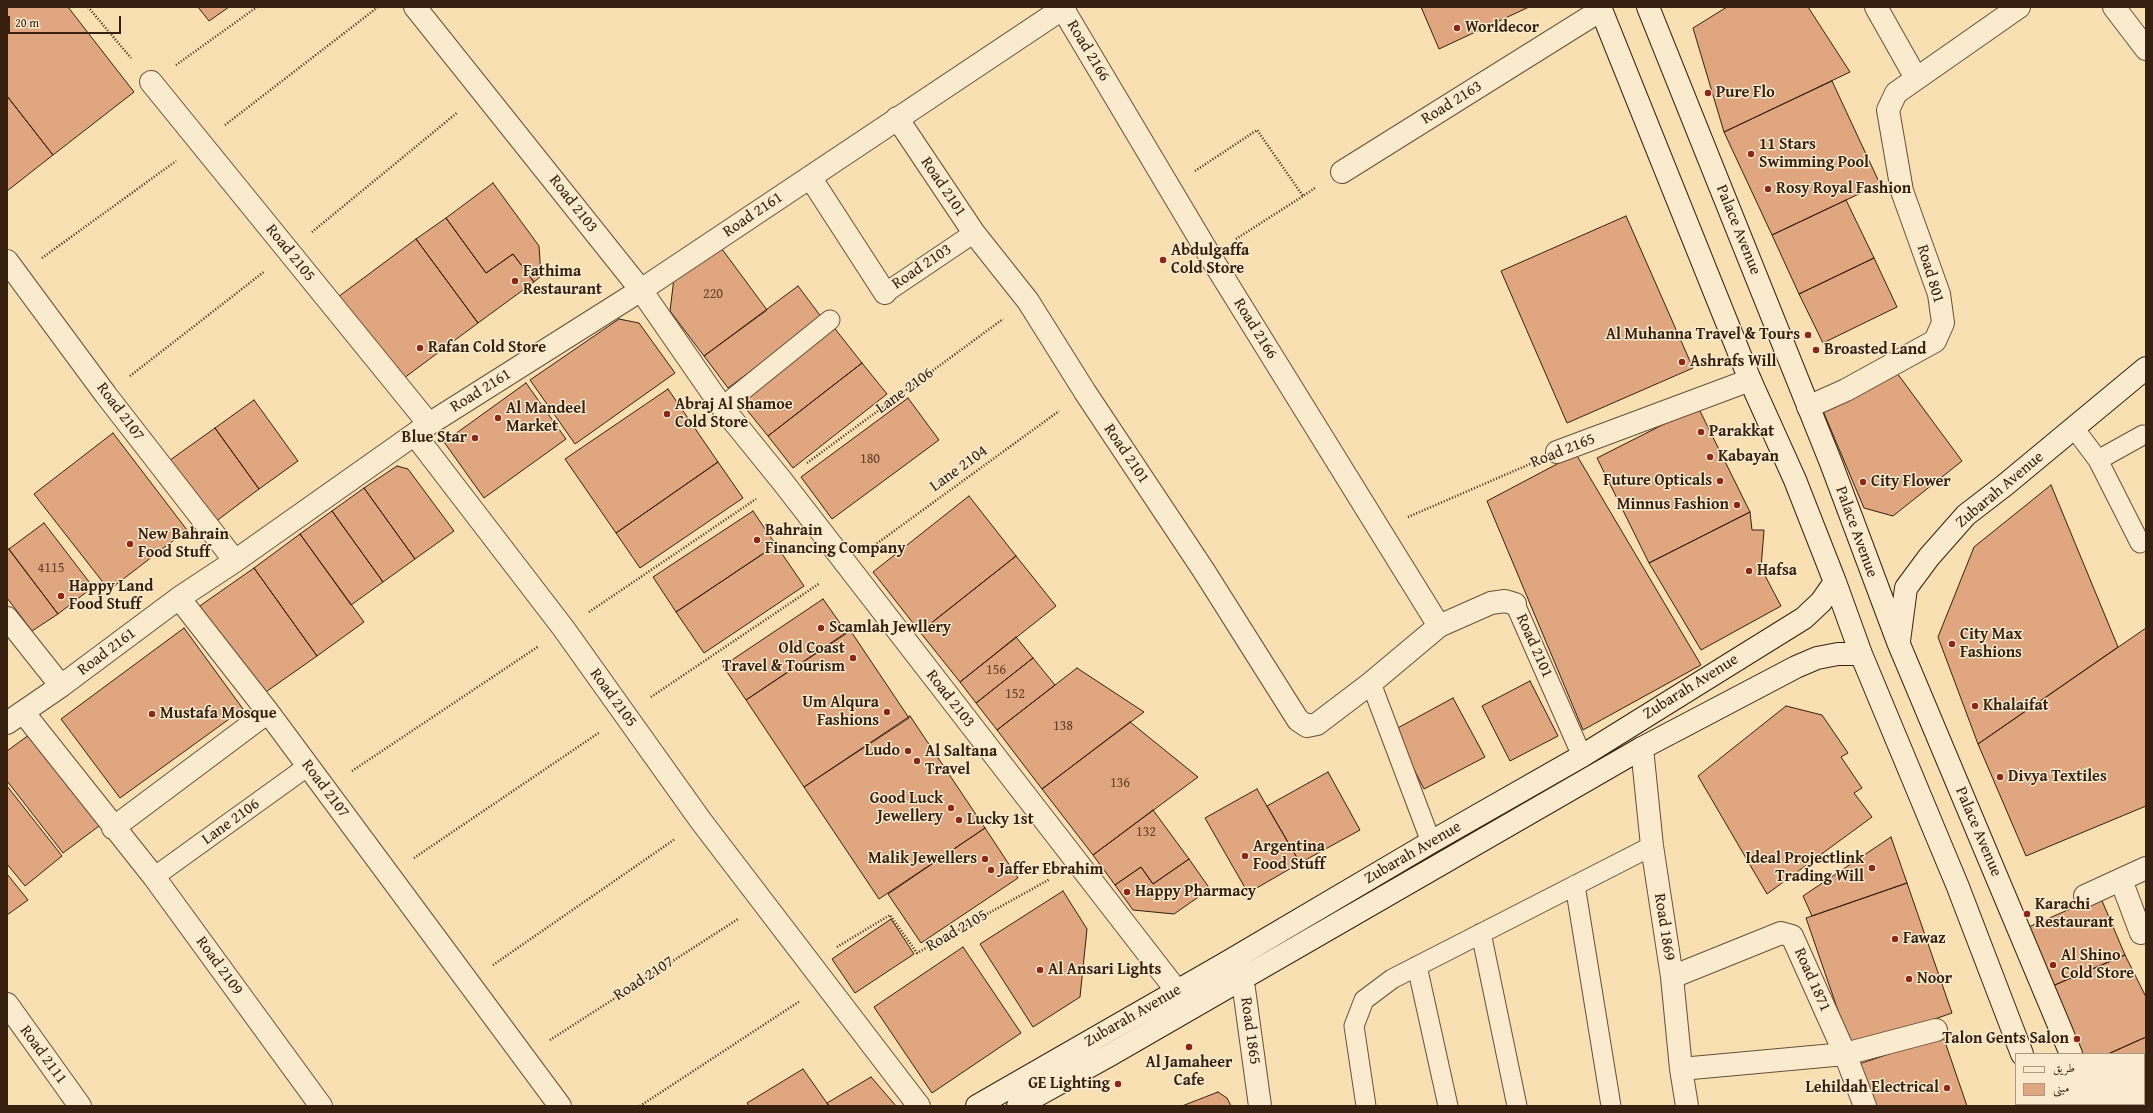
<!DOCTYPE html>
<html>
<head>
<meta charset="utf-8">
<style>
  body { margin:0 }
  #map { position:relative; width:2153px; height:1113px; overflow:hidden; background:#f8e0b3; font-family:"Gentium Book Plus",Amiri,serif }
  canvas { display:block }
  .frame { position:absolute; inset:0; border:8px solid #372010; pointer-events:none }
  .legend { position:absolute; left:2015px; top:1053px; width:130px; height:52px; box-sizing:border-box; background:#faebce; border:1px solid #ac9a82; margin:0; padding:5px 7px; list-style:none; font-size:12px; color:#372010 }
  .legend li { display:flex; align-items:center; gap:8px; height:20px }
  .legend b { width:20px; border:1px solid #ac9a82 }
  .scale { position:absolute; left:8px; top:16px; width:113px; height:18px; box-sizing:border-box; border:2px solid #372010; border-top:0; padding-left:5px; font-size:12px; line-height:14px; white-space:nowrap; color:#372010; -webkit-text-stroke:3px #faebce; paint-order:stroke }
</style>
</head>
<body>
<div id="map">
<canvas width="2153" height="1113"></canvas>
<div class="frame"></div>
<ul class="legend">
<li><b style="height:5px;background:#faebce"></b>طريق</li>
<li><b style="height:11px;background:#e0a67f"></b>مبنى</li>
</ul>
<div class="scale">20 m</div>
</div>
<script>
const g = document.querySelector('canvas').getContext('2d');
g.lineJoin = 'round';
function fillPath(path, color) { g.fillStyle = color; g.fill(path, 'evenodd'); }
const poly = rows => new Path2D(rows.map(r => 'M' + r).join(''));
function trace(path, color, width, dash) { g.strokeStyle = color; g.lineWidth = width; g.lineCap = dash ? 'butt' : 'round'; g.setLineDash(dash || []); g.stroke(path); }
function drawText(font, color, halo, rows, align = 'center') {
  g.font = font + ' "Gentium Book Plus",serif'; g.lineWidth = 3; g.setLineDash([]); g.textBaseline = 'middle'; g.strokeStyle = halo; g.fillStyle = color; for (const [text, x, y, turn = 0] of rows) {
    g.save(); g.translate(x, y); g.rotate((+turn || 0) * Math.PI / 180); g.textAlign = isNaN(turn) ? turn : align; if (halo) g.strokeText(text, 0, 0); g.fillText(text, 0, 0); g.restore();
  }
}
const building = poly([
  [7,7,68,7,134,92,53,155,7,96,7,7],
  [198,7,229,7,209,21,198,7],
  [1421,7,1529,7,1439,49,1421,7],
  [1727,7,1808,7,1850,72,1724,132,1693,28,1727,7],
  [1832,81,1880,184,1772,235,1724,132,1832,81],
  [7,96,53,155,7,191,7,96],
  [493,183,539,246,541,276,534,282,513,254,486,273,446,218,493,183],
  [1846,200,1874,258,1799,294,1772,235,1846,200],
  [1626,216,1693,368,1567,423,1501,271,1626,216],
  [446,218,486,273,513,254,534,282,478,323,416,239,446,218],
  [416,239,478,323,400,381,338,297,416,239],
  [719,245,767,310,704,356,670,311,674,278,719,245],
  [1874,258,1897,307,1823,343,1799,294,1874,258],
  [798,286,822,318,728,388,704,356,798,286],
  [619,319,639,323,675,373,575,444,530,380,619,319],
  [832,325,862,363,768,436,738,399,832,325],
  [862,363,887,394,793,468,768,436,862,363],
  [1894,369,1962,461,1893,516,1864,508,1823,411,1894,369],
  [526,383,566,439,484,498,444,442,526,383],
  [668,389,718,462,616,533,565,459,668,389],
  [908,398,939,440,832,519,801,477,908,398],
  [254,400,298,461,259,489,215,428,254,400],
  [1698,407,1750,512,1649,563,1597,458,1698,407],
  [215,428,259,489,211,525,166,463,215,428],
  [113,433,187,530,109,590,34,494,113,433],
  [1576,454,1701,665,1583,730,1487,501,1576,454],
  [718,462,743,498,640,568,616,533,718,462],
  [397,466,408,469,454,531,415,559,364,488,397,466],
  [2051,485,2118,647,1978,744,1938,637,1974,547,2051,485],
  [364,488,415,559,383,582,332,511,364,488],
  [969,496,1016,556,920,632,873,572,969,496],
  [332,511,383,582,351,605,300,534,332,511],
  [753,511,776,545,676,612,653,577,753,511],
  [1750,512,1752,530,1764,530,1761,568,1781,606,1701,650,1649,563,1750,512],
  [44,523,93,587,58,614,9,549,44,523],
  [300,534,364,622,317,656,254,568,300,534],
  [776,545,804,586,704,653,676,612,776,545],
  [7,547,58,614,32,631,7,598,7,547],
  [1016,556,1056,606,960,682,920,632,1016,556],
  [254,568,317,656,260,696,197,608,254,568],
  [823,599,847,633,746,700,723,666,823,599],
  [184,628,243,709,120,798,61,719,184,628],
  [2146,628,2146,806,2026,856,1978,744,2146,628],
  [850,630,909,718,804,787,746,700,850,630],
  [1016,637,1033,658,976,703,960,682,1016,637],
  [1033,658,1055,685,997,730,976,703,1033,658],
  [1077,668,1144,712,1042,789,997,730,1077,668],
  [1530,681,1558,736,1510,761,1482,706,1530,681],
  [1453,698,1485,757,1424,789,1394,730,1453,698],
  [1786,706,1822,715,1848,753,1841,757,1862,788,1854,793,1872,817,1767,894,1698,776,1786,706],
  [910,716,985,828,879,899,804,787,910,716],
  [1130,722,1198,777,1093,855,1042,789,1130,722],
  [33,732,103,823,63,853,7,781,7,751,33,732],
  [1328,772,1360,830,1300,863,1267,806,1328,772],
  [7,786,62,856,25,886,7,864,7,786],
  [1257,789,1300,863,1248,893,1205,818,1257,789],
  [1153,810,1189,859,1153,884,1141,867,1115,885,1093,855,1153,810],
  [985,828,1018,878,921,943,888,894,985,828],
  [1891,837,1907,883,1812,916,1803,896,1891,837],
  [1189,859,1210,889,1174,914,1133,910,1115,885,1141,867,1153,884,1189,859],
  [7,874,28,900,7,915,7,874],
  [1907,883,1952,1013,1851,1048,1806,918,1907,883],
  [1063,891,1087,929,1080,997,1033,1027,980,944,1063,891],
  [2100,896,2125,955,2050,987,2024,929,2100,896],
  [891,919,914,954,855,993,832,959,891,919],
  [963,947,1021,1033,932,1093,874,1007,963,947],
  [2125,955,2146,997,2146,1037,2108,1054,2081,1054,2050,987,2125,955],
  [1943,1036,1967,1106,1873,1106,1859,1064,1943,1036],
  [2146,1037,2146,1106,2103,1106,2102,1104,2144,1104,2144,1054,2108,1054,2146,1037],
  [803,1069,829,1106,749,1106,747,1103,803,1069],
  [871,1077,896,1106,829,1106,827,1103,871,1077],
  [1218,1092,1227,1098,1231,1106,1182,1106,1218,1092]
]);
fillPath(building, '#e0a67f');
trace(building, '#372010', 1);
const lane = poly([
  [885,293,974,233],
  [722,407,830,320],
  [2074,428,2098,460,2140,543],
  [2098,460,2143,435],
  [1515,604,1582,756],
  [1371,683,1431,842],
  [154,877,308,766],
  [1575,885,1611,1106],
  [1481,933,1517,1106],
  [1417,966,1448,1106],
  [1366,1106,1354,1026,1364,1000,1392,979,1652,846]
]);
const street = poly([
  [415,7,641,290,722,407,782,481,1177,991],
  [1876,7,1916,78],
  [2114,7,2146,49],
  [1063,9,1210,256,1439,626],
  [151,82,429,424],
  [897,118,974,233,1028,301,1085,392,1204,571,1298,720,1307,726,1317,724,1371,683,1439,626,1491,603,1505,601,1515,604],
  [1342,172,1601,10],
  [810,177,885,293],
  [7,261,106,395,235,561],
  [1808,407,1846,390,1935,341,1943,323,1939,294,1902,191,1888,110,1896,93,2019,7],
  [415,435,564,629,701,821,919,1106],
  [1557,452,1750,380],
  [179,598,268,712,560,1106],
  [7,618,61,686],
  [23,712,154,877,321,1106],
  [7,723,61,686,179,598,235,561,429,424,641,290,1065,7],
  [1642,748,1652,846,1672,977,1681,1069,1687,1106],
  [113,828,268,712],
  [2121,880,2141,933],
  [2085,896,2146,868],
  [1229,965,1241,979,1244,989,1260,1106],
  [1672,977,1781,933,1792,936,1845,1054,1865,1106],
  [7,1004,80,1106],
  [1681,1069,1845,1054,1936,1030]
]);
const secondary = poly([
  [1600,7,1750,380,1795,480,1835,582,1861,654,1958,887,2022,1054],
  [1648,7,1831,463,1898,642,2071,1054],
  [1899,641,1906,588,1929,557,1966,515,2005,485,2146,368],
  [2042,1104,2043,1106],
  [2092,1104,2093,1106],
  [977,1106,1226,963,1431,842,1582,756,1804,618,1821,602,1835,582],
  [1018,1106,1110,1055,1642,748,1796,667,1817,658,1838,654,1861,654]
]);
trace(lane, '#675039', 21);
trace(street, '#675039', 24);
trace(secondary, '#372010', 24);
trace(poly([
  [88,7,131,58],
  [176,65,257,7],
  [225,125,378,7],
  [1195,171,1257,130,1303,196,1315,188],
  [312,232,458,112],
  [1236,239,1303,196],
  [42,258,176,161],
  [130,376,265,271],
  [807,463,1003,319],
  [1408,517,1530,464],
  [872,547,1059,411],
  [589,612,756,499],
  [651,697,820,583],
  [352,771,539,646],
  [414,858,600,732],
  [837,947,890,915,917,953,1050,879],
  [493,965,675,839],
  [550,1040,738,919],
  [640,1106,800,1001]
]), '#372010', 2.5, [1, 2]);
trace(lane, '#faebce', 19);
trace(street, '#faebce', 22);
trace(secondary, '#faebce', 22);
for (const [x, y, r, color] of [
  [1457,28,4,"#8f2418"],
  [1708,93,4,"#8f2418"],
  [1751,154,4,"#8f2418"],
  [1768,189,4,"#8f2418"],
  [1163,260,4,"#8f2418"],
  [515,281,4,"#8f2418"],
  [1808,335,4,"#8f2418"],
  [420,348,4,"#8f2418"],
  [1816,350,4,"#8f2418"],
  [1682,362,4,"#8f2418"],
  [667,414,4,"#8f2418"],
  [498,418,4,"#8f2418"],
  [1701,432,4,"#8f2418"],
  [475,438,4,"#8f2418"],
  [1710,457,4,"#8f2418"],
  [1720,481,4,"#8f2418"],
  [1863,482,4,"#8f2418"],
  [1737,505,4,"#8f2418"],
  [757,540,4,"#8f2418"],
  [130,544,4,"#8f2418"],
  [1749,571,4,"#8f2418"],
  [61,596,4,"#8f2418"],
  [821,628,4,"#8f2418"],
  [1952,644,4,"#8f2418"],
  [853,658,4,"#8f2418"],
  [1975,706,4,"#8f2418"],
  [887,712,4,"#8f2418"],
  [152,714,4,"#8f2418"],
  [908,751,4,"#8f2418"],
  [917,761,4,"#8f2418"],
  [2000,777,4,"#8f2418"],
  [951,808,4,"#8f2418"],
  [959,820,4,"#8f2418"],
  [1245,856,4,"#8f2418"],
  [985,859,4,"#8f2418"],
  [1872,868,4,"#8f2418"],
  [991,870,4,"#8f2418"],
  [1127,892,4,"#8f2418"],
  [2027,914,4,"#8f2418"],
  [1895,939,4,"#8f2418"],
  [2053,965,4,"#8f2418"],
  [1040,970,4,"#8f2418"],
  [1909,979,4,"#8f2418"],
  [2077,1039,4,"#8f2418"],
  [1189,1047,4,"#8f2418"],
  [1118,1084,4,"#8f2418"],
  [1947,1088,4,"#8f2418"]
]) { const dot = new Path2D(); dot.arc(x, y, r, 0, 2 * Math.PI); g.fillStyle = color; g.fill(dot); trace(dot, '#faebce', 1.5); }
drawText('14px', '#61422c', null, [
  ["220",713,294],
  ["180",870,459],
  ["4115",51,568],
  ["156",996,670],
  ["152",1015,694],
  ["138",1063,726],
  ["136",1120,783],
  ["132",1146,832]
]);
drawText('bold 16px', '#372010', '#faebce', [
  ["Worldecor",1465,28],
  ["Pure Flo",1716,93],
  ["11 Stars",1759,145],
  ["Swimming Pool",1759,163],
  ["Rosy Royal Fashion",1776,189],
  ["Abdulgaffa",1171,251],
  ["Cold Store",1171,269],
  ["Fathima",523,272],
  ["Restaurant",523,290],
  ["Al Muhanna Travel & Tours",1800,335,"right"],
  ["Rafan Cold Store",428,348],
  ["Broasted Land",1824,350],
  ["Ashrafs Will",1690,362],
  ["Abraj Al Shamoe",675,405],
  ["Cold Store",675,423],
  ["Al Mandeel",506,409],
  ["Market",506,427],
  ["Parakkat",1709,432],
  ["Blue Star",467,438,"right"],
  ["Kabayan",1718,457],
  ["Future Opticals",1712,481,"right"],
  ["City Flower",1871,482],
  ["Minnus Fashion",1729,505,"right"],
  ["Bahrain",765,531],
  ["Financing Company",765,549],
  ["New Bahrain",138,535],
  ["Food Stuff",138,553],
  ["Hafsa",1757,571],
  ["Happy Land",69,587],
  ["Food Stuff",69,605],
  ["Scamlah Jewllery",829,628],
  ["City Max",1960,635],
  ["Fashions",1960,653],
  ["Old Coast",845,649,"right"],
  ["Travel & Tourism",845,667,"right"],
  ["Um Alqura",879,703,"right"],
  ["Fashions",879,721,"right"],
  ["Khalaifat",1983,706],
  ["Mustafa Mosque",160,714],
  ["Ludo",900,751,"right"],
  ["Al Saltana",925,752],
  ["Travel",925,770],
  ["Divya Textiles",2008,777],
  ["Good Luck",943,799,"right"],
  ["Jewellery",943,817,"right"],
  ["Lucky 1st",967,820],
  ["Argentina",1253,847],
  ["Food Stuff",1253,865],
  ["Malik Jewellers",977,859,"right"],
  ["Ideal Projectlink",1864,859,"right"],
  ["Trading Will",1864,877,"right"],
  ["Jaffer Ebrahim",999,870],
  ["Happy Pharmacy",1135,892],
  ["Karachi",2035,905],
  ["Restaurant",2035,923],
  ["Fawaz",1903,939],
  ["Al Shino",2061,956],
  ["Cold Store",2061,974],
  ["Al Ansari Lights",1048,970],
  ["Noor",1917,979],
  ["Talon Gents Salon",2069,1039,"right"],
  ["Al Jamaheer",1189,1063,"center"],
  ["Cafe",1189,1081,"center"],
  ["GE Lighting",1110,1084,"right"],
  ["Lehildah Electrical",1939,1088,"right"]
], 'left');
drawText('16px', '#372010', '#faebce', [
  ["Road 2166",1088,51,59],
  ["Road 2163",1452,103,-32],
  ["Road 2101",943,187,56],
  ["Road 2103",573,204,52],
  ["Road 2161",753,215,-34],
  ["Palace Avenue",1738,230,68],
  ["Road 2105",290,253,51],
  ["Road 2103",922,267,-34],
  ["Road 801",1930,274,73],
  ["Road 2166",1255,329,58],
  ["Road 2161",481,391,-32],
  ["Lane 2106",905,391,-36],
  ["Road 2107",120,412,53],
  ["Road 2165",1563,451,-22],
  ["Road 2101",1126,454,56],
  ["Lane 2104",959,469,-36],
  ["Zubarah Avenue",2000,490,-40],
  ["Palace Avenue",1856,532,70],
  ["Road 2101",1534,646,66],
  ["Road 2161",107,652,-37],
  ["Zubarah Avenue",1691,687,-32],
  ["Road 2105",613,698,54],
  ["Road 2103",950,699,52],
  ["Road 2107",325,789,53],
  ["Lane 2106",231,822,-36],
  ["Palace Avenue",1978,832,67],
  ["Zubarah Avenue",1413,853,-30],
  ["Road 1869",1664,927,81],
  ["Road 2105",957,931,-30],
  ["Road 2109",219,966,54],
  ["Road 2107",644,979,-33],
  ["Road 1871",1812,980,66],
  ["Zubarah Avenue",1133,1016,-30],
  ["Road 1865",1250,1031,82],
  ["Road 2111",43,1055,54]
]);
</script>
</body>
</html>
